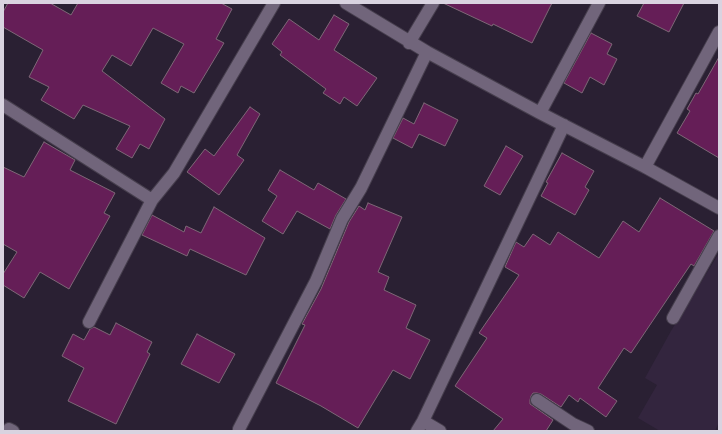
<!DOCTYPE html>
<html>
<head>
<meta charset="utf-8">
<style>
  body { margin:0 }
  #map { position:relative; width:722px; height:434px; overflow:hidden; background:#2a2033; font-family:Bitter,serif }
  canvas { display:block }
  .frame { position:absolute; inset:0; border:4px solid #d9d3e0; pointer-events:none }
</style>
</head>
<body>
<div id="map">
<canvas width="722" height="434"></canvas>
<div class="frame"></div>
</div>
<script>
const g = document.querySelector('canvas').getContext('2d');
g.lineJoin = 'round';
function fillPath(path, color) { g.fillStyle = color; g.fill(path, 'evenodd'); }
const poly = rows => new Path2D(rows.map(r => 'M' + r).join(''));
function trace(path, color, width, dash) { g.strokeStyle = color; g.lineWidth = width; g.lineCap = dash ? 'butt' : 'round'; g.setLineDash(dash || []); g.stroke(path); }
fillPath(poly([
  [719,253,719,422,715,431,660,431,638,418,657,385,645,378,671,331]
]), '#33253e');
const building = poly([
  [8,3,50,3,71,15,78,3,221,3,232,9,216,39,224,43,194,93,181,86,178,93,161,83,184,44,153,28,131,66,112,55,102,71,165,119,149,149,140,144,132,158,116,149,130,126,83,105,74,119,41,100,49,87,29,77,43,50,3,27,3,12,8,3],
  [443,3,552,3,532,43,493,24,492,26,443,3],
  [644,3,684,3,669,32,637,16,644,3],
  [334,15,349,24,334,50,377,78,357,106,344,97,340,104,323,93,326,89,280,55,282,52,272,44,289,19,319,40,334,15],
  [591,33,612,44,607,54,617,59,604,85,590,77,582,93,564,83,591,33],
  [719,57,719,158,677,133,690,111,687,109,696,93,698,94,719,57],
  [424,103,458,120,445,146,419,134,412,148,393,138,403,118,414,124,424,103],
  [250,107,260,114,237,155,244,160,219,195,187,172,205,149,214,156,250,107],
  [44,142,75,160,70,170,115,193,104,213,110,216,69,289,40,272,24,298,3,285,3,274,17,252,3,244,3,167,24,177,44,142],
  [506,146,523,156,500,195,484,186,506,146],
  [562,153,594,171,585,187,589,190,575,215,541,196,548,183,546,182,562,153],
  [280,170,314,190,318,183,346,199,336,215,330,229,297,211,283,234,262,221,277,196,268,190,280,170],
  [660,198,714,231,694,266,691,264,631,353,624,348,598,388,617,401,606,417,580,398,578,402,569,395,561,407,541,394,537,393,533,393,531,396,530,400,530,404,533,406,553,420,546,431,493,431,503,419,455,386,487,338,479,333,519,275,505,267,516,242,524,247,533,234,550,245,558,232,599,258,623,221,639,232,660,198],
  [368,203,402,217,378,272,389,277,384,290,416,305,406,328,430,340,410,379,393,370,358,428,321,406,276,383,305,325,302,324,321,289,349,222,359,206,365,210,368,203],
  [214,207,265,238,246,275,190,249,187,256,142,235,152,215,184,232,186,226,201,233,214,207],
  [116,323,152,342,147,352,150,354,116,424,68,401,84,368,62,356,73,334,84,340,90,329,94,327,110,335,116,323],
  [197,334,235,354,219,383,181,364,197,334]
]);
fillPath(building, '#651e57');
trace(building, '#7e6777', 1);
const lane = poly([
  [673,318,719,236]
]);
const street = poly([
  [346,3,427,52,540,113,645,167,719,208],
  [409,43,433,3],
  [3,105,152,200,174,173,274,3],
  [540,113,599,3],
  [645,167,719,32],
  [89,322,152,200],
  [537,400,573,424,588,431],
  [423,421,440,431],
  [9,429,13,431],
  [239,429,316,281,342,219,361,188,427,52],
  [417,431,423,421,564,125]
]);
trace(lane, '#463e4d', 14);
trace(street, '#463e4d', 14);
trace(lane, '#71657b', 12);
trace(street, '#71657b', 12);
</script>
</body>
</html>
